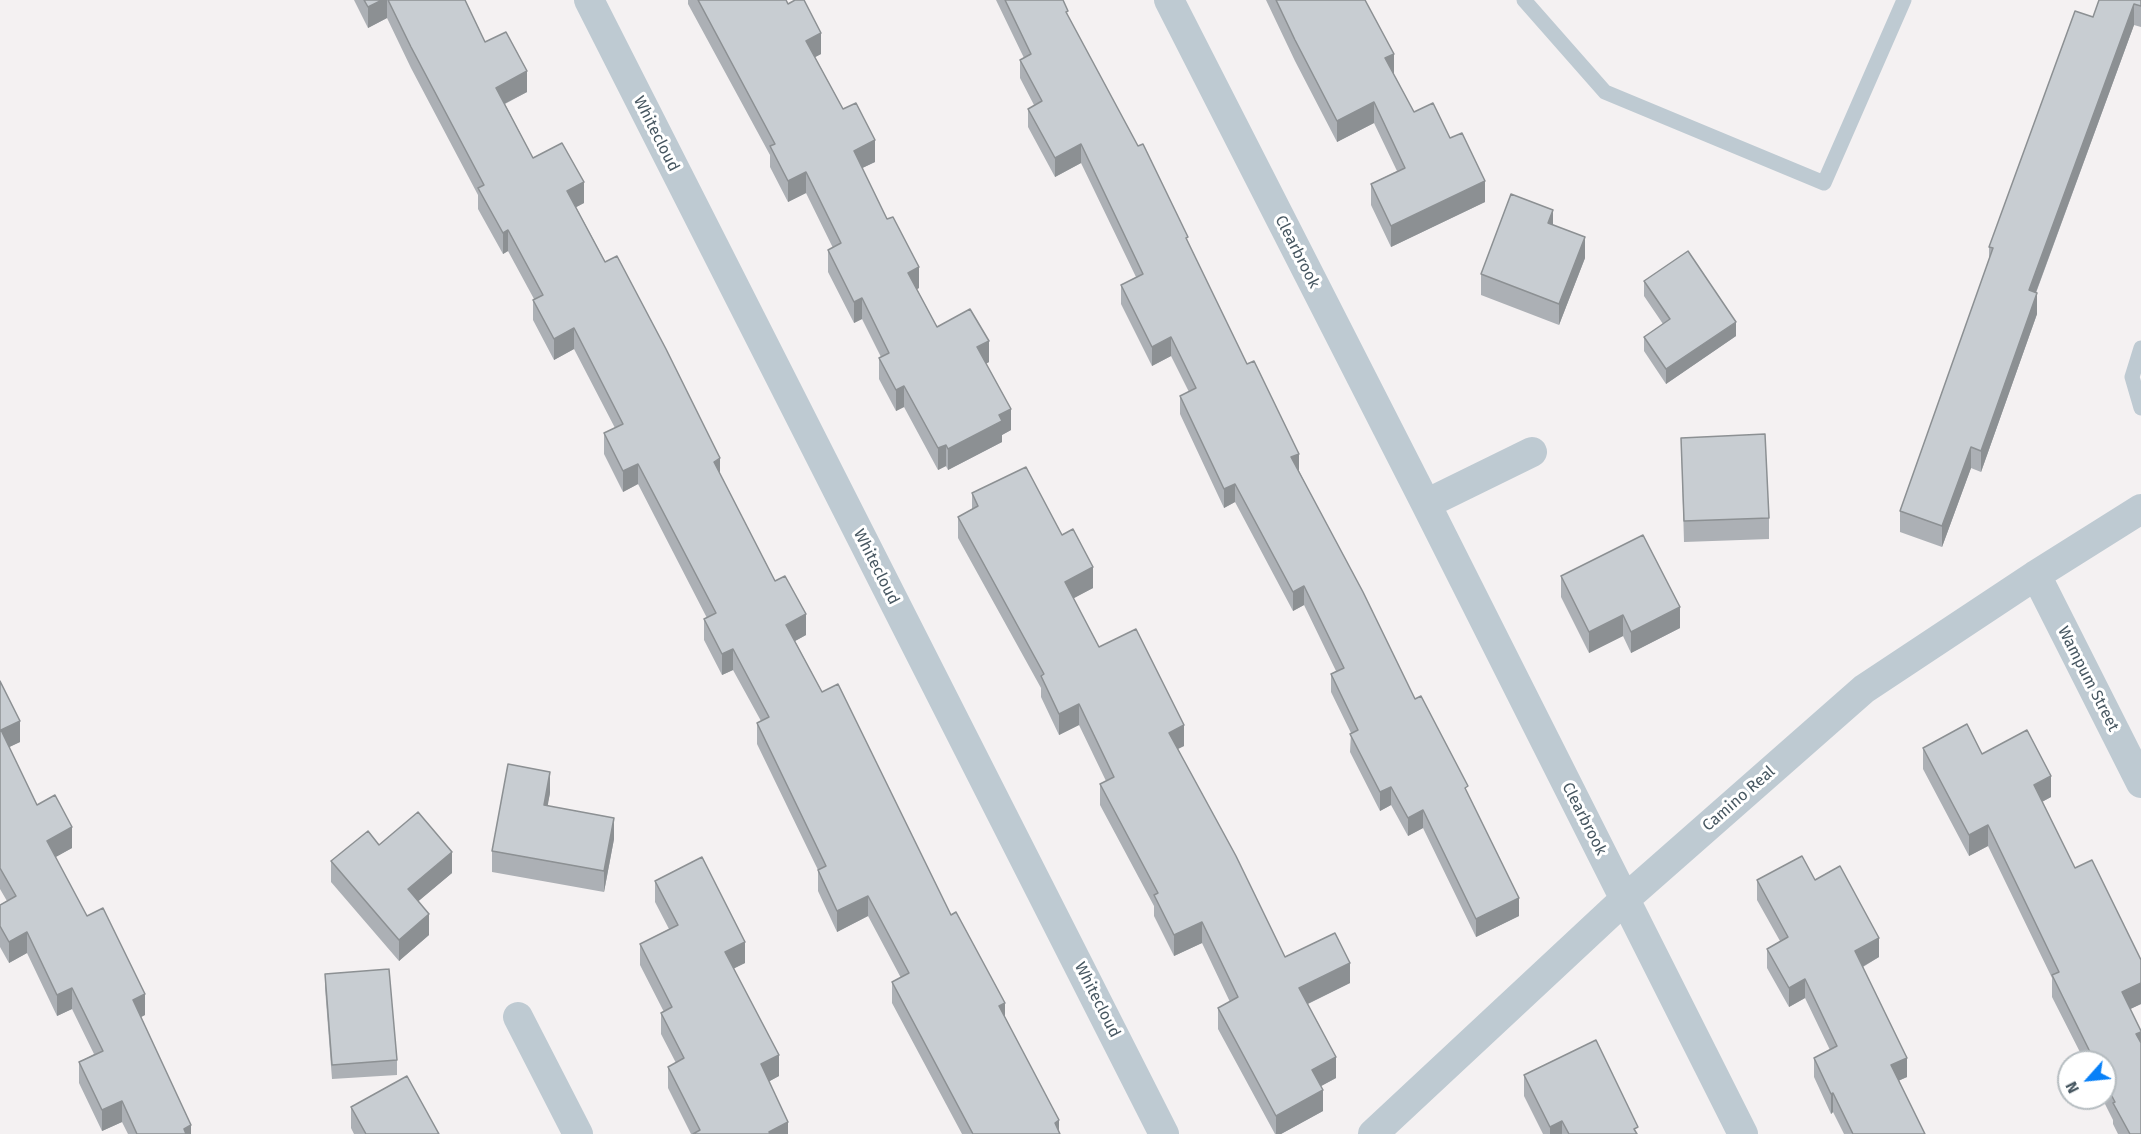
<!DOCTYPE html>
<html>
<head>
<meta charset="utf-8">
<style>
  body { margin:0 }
  #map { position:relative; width:2141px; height:1134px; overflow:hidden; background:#f4f1f2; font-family:"Fira Sans",sans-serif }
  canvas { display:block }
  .north { position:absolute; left:2057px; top:1050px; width:60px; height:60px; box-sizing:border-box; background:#fff; border:2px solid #b5bcc0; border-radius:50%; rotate:243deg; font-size:16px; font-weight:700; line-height:24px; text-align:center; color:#475761 }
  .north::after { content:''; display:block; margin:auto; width:21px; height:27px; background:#0780f8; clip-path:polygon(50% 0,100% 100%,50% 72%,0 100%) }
</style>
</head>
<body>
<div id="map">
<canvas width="2141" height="1134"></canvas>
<div class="north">N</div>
</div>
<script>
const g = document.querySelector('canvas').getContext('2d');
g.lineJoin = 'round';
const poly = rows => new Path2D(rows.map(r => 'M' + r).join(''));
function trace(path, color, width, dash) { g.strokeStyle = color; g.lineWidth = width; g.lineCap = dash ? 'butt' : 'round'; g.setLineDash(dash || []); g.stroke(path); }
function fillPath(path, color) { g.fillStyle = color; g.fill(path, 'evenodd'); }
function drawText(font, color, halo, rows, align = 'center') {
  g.font = font + ' "Fira Sans",sans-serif'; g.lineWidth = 6; g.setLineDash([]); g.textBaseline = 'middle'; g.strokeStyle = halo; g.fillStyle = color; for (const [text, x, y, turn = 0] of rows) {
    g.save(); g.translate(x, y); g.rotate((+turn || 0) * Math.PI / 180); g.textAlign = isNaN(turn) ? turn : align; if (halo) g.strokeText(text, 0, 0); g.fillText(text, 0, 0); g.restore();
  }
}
trace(poly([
  [1524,0,1605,92,1824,183,1904,0],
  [2141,348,2132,377,2141,408]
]), '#becad2', 15);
trace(poly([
  [589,0,1164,1134],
  [1169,0,1426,504,1743,1134],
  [1426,504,1532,452],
  [2036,575,2141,783],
  [518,1017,578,1134],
  [1373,1134,1624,900,1864,689,2036,575,2141,509]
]), '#becad2', 30);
fillPath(poly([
  [354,0,465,0,485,42,527,92,505,104,533,158,584,203,576,207,720,475,775,581,806,635,795,641,822,692,951,915,1005,1017,1060,1134,962,1134,892,1003,892,982,901,978,868,916,837,932,818,891,818,870,757,744,757,723,761,721,733,670,722,675,704,640,704,619,707,618,638,484,623,492,604,454,604,433,615,428,574,349,554,360,533,320,533,300,534,299,508,251,503,254,478,209,478,195,411,68,387,18,368,28],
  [688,0,786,0,821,54,815,57,843,109,875,162,862,168,919,288,917,289,937,327,989,362,986,364,1011,430,1002,435,1002,442,948,470,946,466,938,470,904,407,896,411,879,379,879,358,881,357,862,319,854,323,828,272,828,250,833,248,806,193,788,202,770,167,770,155,688,4],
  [996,0,1063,0,1068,16,1188,243,1299,471,1415,699,1468,795,1519,916,1476,937,1423,828,1408,836,1391,805,1380,811,1350,752,1351,733,1331,692,1331,674,1336,671,1304,605,1293,611,1235,502,1224,508,1180,414,1180,396,1189,392,1171,356,1152,366,1121,304,1121,285,1136,277,1081,163,1055,177,1028,127,1028,109,1034,105,1020,78,1020,60,1024,58],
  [1266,0,1365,0,1394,75,1414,112,1450,138,1485,202,1391,247,1371,205,1371,184,1397,171,1374,123,1337,142,1295,61],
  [2141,0,2141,27,2134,25,2036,293,2037,314,1981,472,1971,468,1942,547,1900,532,1900,511,1989,260,1989,247,2093,17],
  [1553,225,1585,258,1559,325,1481,295,1481,274],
  [1644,281,1736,336,1666,384,1644,351,1644,337,1663,324,1644,296],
  [1681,438,1769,518,1769,539,1684,542],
  [972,493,1062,535,1093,588,1073,598,1099,647,1184,746,1178,749,1285,957,1350,983,1308,1004,1336,1078,1321,1086,1323,1111,1281,1134,1275,1134,1218,1029,1218,1008,1230,1002,1202,943,1174,956,1154,916,1154,906,1100,805,1100,784,1106,781,1079,725,1059,735,1041,697,1041,688,958,538,958,517,972,509],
  [1561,576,1680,628,1631,653,1623,636,1589,653,1561,597],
  [0,681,20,742,9,747,37,805,72,848,55,857,87,916,145,1015,141,1017,191,1134,128,1134,122,1122,102,1131,79,1083,79,1062,94,1054,72,1009,57,1016,27,953,9,963,0,947,0,905,7,901,0,889],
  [1923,748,1982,754,2051,797,2042,802,2141,1004,2130,1009,2141,1134,2118,1134,2113,1124,2113,1120,2102,1098,2105,1098,2105,1062,2085,1062,2052,997,2052,978,1988,846,1969,856,1923,769],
  [550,793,547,806,614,839,604,892,492,872,492,851],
  [379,845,452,873,418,901,429,935,399,961,331,882,331,861],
  [1757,880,1815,880,1879,957,1863,967,1907,1077,1898,1081,1925,1134,1844,1134,1833,1112,1831,1114,1814,1077,1814,1058,1830,1050,1805,998,1789,1007,1767,968,1767,949,1780,941,1757,900],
  [655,881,745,963,734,968,779,1076,769,1081,788,1134,691,1134,668,1088,668,1067,676,1063,661,1034,661,1013,664,1012,640,965,640,944,669,929,655,902],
  [325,974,397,1060,397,1075,332,1079,325,988],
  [1524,1075,1638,1134,1543,1134,1524,1096],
  [351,1107,439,1134,354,1134,351,1128]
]), '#acb0b5');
fillPath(poly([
  [382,0,387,0,387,18,368,28,368,7],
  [2134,4,2134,25,2029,311,2029,290],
  [821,33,821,54,806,62,806,41],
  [1394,54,1394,75,1385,58],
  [527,71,527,92,496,108,496,88],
  [1374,102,1374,123,1337,142,1337,121],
  [875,140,875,162,854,172,854,151],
  [1081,144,1081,163,1055,177,1055,158],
  [806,172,806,193,788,202,788,181],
  [1485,181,1485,202,1391,247,1391,226],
  [584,182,584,203,567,212,567,191],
  [1553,210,1553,231,1548,223],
  [508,230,508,251,503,254,503,233],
  [1585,237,1585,258,1559,325,1559,304],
  [919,267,919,288,908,294,908,273],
  [2037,293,2037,314,1981,472,1981,451],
  [862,298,862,319,854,323,854,302],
  [1736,322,1736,336,1666,384,1666,369],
  [574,328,574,349,554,360,554,339],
  [1171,337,1171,356,1152,366,1152,347],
  [989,341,989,362,977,368,977,347],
  [904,386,904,407,896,411,896,390],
  [1011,409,1011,430,1002,435,1002,442,948,470,948,449,999,415],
  [946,445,946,466,938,470,938,448],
  [1971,447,1971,468,1942,547,1942,526],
  [1299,454,1299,472,1291,457],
  [720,458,720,479,714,462],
  [638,464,638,484,623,492,623,471],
  [1235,484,1235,502,1224,508,1224,489],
  [1093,567,1093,588,1065,603,1065,582],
  [1304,586,1304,605,1293,611,1293,592],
  [1680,607,1680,628,1631,653,1631,632],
  [806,614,806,635,786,646,786,625],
  [1623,615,1623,636,1589,653,1589,632],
  [733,649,733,670,722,675,722,654],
  [1079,704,1079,725,1059,735,1059,714],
  [20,721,20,742,1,751,1,730],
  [1184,725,1184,746,1169,753,1169,733],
  [550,772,550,793,544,826,544,805],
  [2051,776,2051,797,2034,806,2034,785],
  [1391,787,1391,805,1380,811,1380,792],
  [1423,810,1423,828,1408,836,1408,818],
  [614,818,614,839,604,892,604,871],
  [1988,825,1988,846,1969,856,1969,835],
  [72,827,72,848,47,862,47,841],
  [452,852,452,873,408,910,408,889],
  [868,896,868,916,837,932,837,911],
  [1519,898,1519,916,1476,937,1476,919],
  [429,914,429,935,399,961,399,940],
  [1202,922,1202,943,1174,956,1174,935],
  [27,932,27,953,9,963,9,942],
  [1879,938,1879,957,1855,971,1855,951],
  [745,942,745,963,725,973,725,952],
  [1350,963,1350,983,1299,1008,1299,988],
  [1805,979,1805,998,1789,1007,1789,988],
  [2141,983,2141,1004,2122,1013,2122,992],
  [72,988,72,1009,57,1016,57,995],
  [145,994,145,1015,133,1021,133,1000],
  [1005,1003,1005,1023,999,1006],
  [2141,1032,2141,1053,2136,1034],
  [779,1055,779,1076,761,1086,761,1064],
  [1336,1057,1336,1078,1312,1091,1312,1070],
  [1907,1058,1907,1077,1891,1084,1891,1065],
  [1323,1090,1323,1111,1281,1134,1276,1134,1276,1116],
  [1833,1093,1833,1112,1831,1114,1831,1094],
  [122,1101,122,1122,102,1131,102,1110],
  [1059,1120,1059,1134,1055,1123],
  [1562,1121,1562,1134,1550,1134,1550,1127],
  [788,1122,788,1134,769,1134,769,1132],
  [191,1125,191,1134,184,1134,184,1129]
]), '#8c9093');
const building = poly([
  [364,0,382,0,368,7,364,0],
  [388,0,465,0,485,42,506,32,527,71,496,88,533,158,562,143,584,182,567,191,605,262,617,256,666,349,720,458,714,462,775,581,785,576,806,614,786,625,822,692,838,684,951,915,956,912,1005,1003,999,1006,1059,1120,1055,1123,1060,1134,973,1134,892,982,909,973,868,896,837,911,818,870,826,866,757,723,769,717,733,649,722,654,704,619,716,613,638,464,623,471,604,433,623,424,574,328,554,339,533,300,543,295,508,230,503,233,478,188,484,185,411,47,388,0],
  [698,0,786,0,788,4,795,0,804,0,821,33,806,41,843,109,856,103,875,140,854,151,887,219,893,217,919,267,908,273,937,327,970,309,989,341,977,347,1011,409,999,415,1002,421,948,449,946,445,938,448,904,386,896,390,879,358,889,353,862,298,854,302,828,250,841,243,806,172,788,181,770,146,775,144,698,0],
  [1005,0,1063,0,1068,11,1066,12,1138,146,1143,144,1188,237,1186,238,1247,364,1254,361,1299,454,1291,457,1363,592,1415,699,1421,696,1468,786,1465,788,1519,898,1476,919,1423,810,1408,818,1391,787,1380,792,1350,734,1358,730,1331,674,1344,668,1304,586,1293,592,1235,484,1224,489,1180,396,1196,388,1171,337,1152,347,1121,285,1143,274,1081,144,1055,158,1028,109,1042,101,1020,60,1031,54,1005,0],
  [1276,0,1365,0,1394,54,1385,58,1414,112,1433,103,1450,138,1462,133,1485,181,1391,226,1371,184,1405,168,1374,102,1337,121,1295,40,1276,0],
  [2099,0,2141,0,2141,6,2134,4,2029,290,2037,293,1981,451,1971,447,1942,526,1900,511,1993,248,1989,247,2075,11,2093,17,2099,0],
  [1511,194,1553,210,1548,223,1585,237,1559,304,1481,274,1511,194],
  [1688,251,1736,322,1666,369,1644,337,1670,319,1644,281,1688,251],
  [1765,434,1769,518,1684,521,1681,438,1765,434],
  [1026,467,1062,535,1073,529,1093,567,1065,582,1099,647,1136,629,1184,725,1169,733,1236,856,1285,957,1335,933,1350,963,1299,988,1336,1057,1312,1070,1323,1090,1276,1116,1218,1008,1238,997,1202,922,1174,935,1154,895,1158,893,1100,784,1114,777,1079,704,1059,714,1041,676,1044,674,958,517,978,506,972,493,1026,467],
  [1643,535,1680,607,1631,632,1623,615,1589,632,1561,576,1643,535],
  [0,681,20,721,1,730,37,805,55,795,72,827,47,841,87,916,103,908,145,994,133,1000,191,1125,184,1129,186,1134,137,1134,122,1101,102,1110,79,1062,103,1051,72,988,57,995,27,932,9,942,0,926,0,905,16,896,0,868,0,681],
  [1967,724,1982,754,2027,730,2051,776,2034,785,2075,868,2092,860,2141,960,2141,983,2122,992,2141,1031,2141,1032,2136,1034,2141,1043,2141,1134,2130,1134,2113,1103,2115,1102,2105,1083,2105,1062,2095,1062,2052,975,2059,972,1988,825,1969,835,1923,748,1967,724],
  [508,764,550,772,544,805,614,818,604,871,492,851,508,764],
  [418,812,452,852,408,889,429,914,399,940,331,861,368,831,379,845,418,812],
  [1802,856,1815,880,1840,866,1879,938,1855,951,1907,1058,1891,1065,1925,1134,1853,1134,1833,1093,1831,1094,1814,1058,1837,1046,1805,979,1789,988,1767,949,1788,937,1757,880,1802,856],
  [702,857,745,942,725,952,779,1055,761,1064,788,1122,769,1132,770,1134,693,1134,700,1130,668,1067,684,1058,661,1013,672,1007,640,944,678,925,655,881,702,857],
  [389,969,397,1060,332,1065,325,974,389,969],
  [1596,1040,1638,1127,1634,1129,1637,1134,1569,1134,1562,1121,1550,1127,1524,1075,1596,1040],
  [407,1076,439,1134,366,1134,351,1107,407,1076]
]);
fillPath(building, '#c8cdd2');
trace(building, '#8c9093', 1.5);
drawText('16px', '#475761', '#fff', [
  ["Whitecloud",656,134,63],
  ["Clearbrook",1297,252,63],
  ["Whitecloud",876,567,63],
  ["Wampum Street",2088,679,63],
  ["Camino Real",1739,799,-41],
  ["Clearbrook",1584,819,63],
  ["Whitecloud",1097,1000,63]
]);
</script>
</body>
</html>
